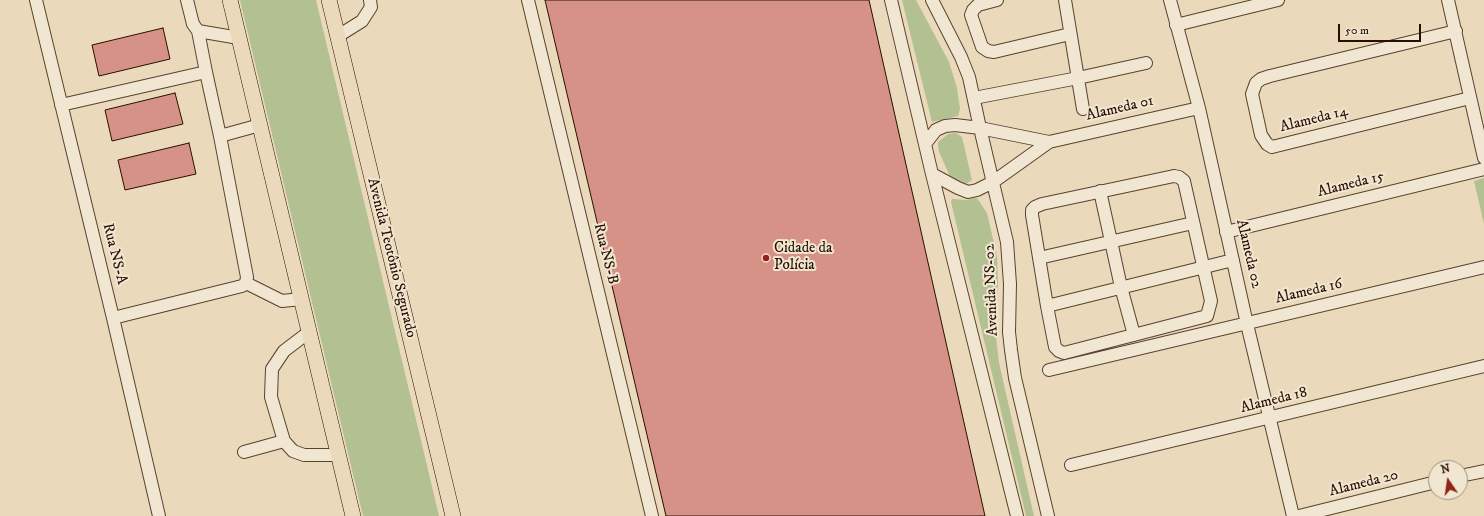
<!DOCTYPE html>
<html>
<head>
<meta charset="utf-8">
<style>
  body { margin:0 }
  #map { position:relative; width:1484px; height:516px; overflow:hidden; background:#ead9ba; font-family:"IM FELL DW Pica",serif }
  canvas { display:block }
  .north { position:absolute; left:1428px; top:460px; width:40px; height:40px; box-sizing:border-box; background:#f1e6d2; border:1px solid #a1907e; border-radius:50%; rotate:347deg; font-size:11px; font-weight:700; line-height:16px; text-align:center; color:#280f01 }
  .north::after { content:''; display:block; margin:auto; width:14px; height:18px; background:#8f2418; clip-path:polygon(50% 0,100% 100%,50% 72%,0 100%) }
  .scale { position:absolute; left:1338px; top:24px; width:83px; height:18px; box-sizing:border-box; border:2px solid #280f01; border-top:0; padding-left:5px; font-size:12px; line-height:14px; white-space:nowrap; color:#280f01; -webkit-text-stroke:3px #f1e6d2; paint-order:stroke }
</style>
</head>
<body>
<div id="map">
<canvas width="1484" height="516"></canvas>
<div class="north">N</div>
<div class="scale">50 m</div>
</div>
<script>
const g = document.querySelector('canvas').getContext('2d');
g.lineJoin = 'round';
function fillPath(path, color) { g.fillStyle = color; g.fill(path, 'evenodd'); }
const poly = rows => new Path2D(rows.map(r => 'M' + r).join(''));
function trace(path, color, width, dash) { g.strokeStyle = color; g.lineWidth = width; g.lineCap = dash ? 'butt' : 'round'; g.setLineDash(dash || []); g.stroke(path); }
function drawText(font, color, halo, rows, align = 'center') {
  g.font = font + ' "IM FELL DW Pica",serif'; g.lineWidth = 4; g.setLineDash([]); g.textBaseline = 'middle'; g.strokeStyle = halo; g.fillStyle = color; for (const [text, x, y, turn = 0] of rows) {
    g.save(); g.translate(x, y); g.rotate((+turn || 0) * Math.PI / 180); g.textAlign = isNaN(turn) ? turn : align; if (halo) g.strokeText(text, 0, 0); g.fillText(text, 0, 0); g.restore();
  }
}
fillPath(poly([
  [240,0,316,0,439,516,363,516],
  [902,0,916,0,949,62,957,88,960,109,958,116,932,122],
  [956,133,962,137,972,180,966,184,959,187,953,183,939,152,938,146,938,142,948,134],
  [1484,178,1484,224,1474,181],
  [973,198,977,198,987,213,997,256,998,281,995,329,999,363,1034,516,1026,516,951,202,952,199,967,200]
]), '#b3c092');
const building = poly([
  [545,0,869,0,985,516,666,516,545,0],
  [163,28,170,59,99,76,92,45,163,28],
  [175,93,183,124,112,141,105,110,175,93],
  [189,143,196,174,125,190,118,160,189,143]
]);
fillPath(building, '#d69286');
trace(building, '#280f01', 1);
const minor = poly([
  [36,0,113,318,159,516],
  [187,0,193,24,198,31,239,38],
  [528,0,652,516],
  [891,0,932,174,1017,516],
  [932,0,961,57,969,77,980,128,1007,242,1010,284,1009,332,1011,350,1015,378,1048,516],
  [997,0,978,5,973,10,971,15,982,47,988,51,994,52,1070,34],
  [1065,0,1083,109],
  [1170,0,1199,108,1247,324,1293,516],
  [1448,0,1484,158],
  [1176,25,1278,0],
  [198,31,206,72],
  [1456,31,1270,76,1261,79,1256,83,1252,94,1261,135,1267,144,1272,147,1470,98],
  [338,36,362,21,371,7,370,0],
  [974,98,1078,78,1146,63],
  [61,105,206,72,220,136,247,277,246,283,242,286,113,318],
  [220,136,260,125],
  [925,144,936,130,945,126,955,125,980,128,1049,142],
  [932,174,958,188,968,192,977,190,993,182,1049,142,1199,108],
  [1174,176,1179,177,1184,181,1211,301,1207,316,1064,353,1059,351,1055,347,1047,306,1032,215,1032,210,1035,207,1042,204,1174,176],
  [1100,191,1121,287,1134,335],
  [1226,232,1484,169],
  [1039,258,1193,223],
  [246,283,282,301,301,299],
  [1047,306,1233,260],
  [309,332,284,351,272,369,271,397,284,441,293,451,304,455,338,455],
  [1049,370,1484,267],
  [244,452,284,441],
  [1071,465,1484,366],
  [1460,476,1484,471],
  [1299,516,1436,482]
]);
const major = poly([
  [230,0,353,516],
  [329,0,453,516]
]);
trace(minor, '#58422f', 14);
trace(major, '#280f01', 16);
trace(minor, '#f1e6d2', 12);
trace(major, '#ead9ba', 15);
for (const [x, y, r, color] of [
  [766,258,4,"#8f2418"]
]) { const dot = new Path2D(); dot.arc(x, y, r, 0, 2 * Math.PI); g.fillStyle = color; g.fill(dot); trace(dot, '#f1e6d2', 1.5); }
drawText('15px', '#280f01', '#f1e6d2', [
  ["Alameda 01",1120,109,-13],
  ["Alameda 14",1314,120,-14],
  ["Alameda 15",1351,185,-14],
  ["Rua NS-A",114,254,76],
  ["Rua NS-B",605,254,76],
  ["Alameda 02",1248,254,77],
  ["Avenida Teotônio Segurado",391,258,76],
  ["Avenida NS-02",992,290,-92],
  ["Alameda 16",1309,292,-13],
  ["Alameda 18",1274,401,-14],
  ["Alameda 20",1364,484,-14]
]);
drawText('15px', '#280f01', '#f1e6d2', [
  ["Cidade da",774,249],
  ["Polícia",774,266]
], 'left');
</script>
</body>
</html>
